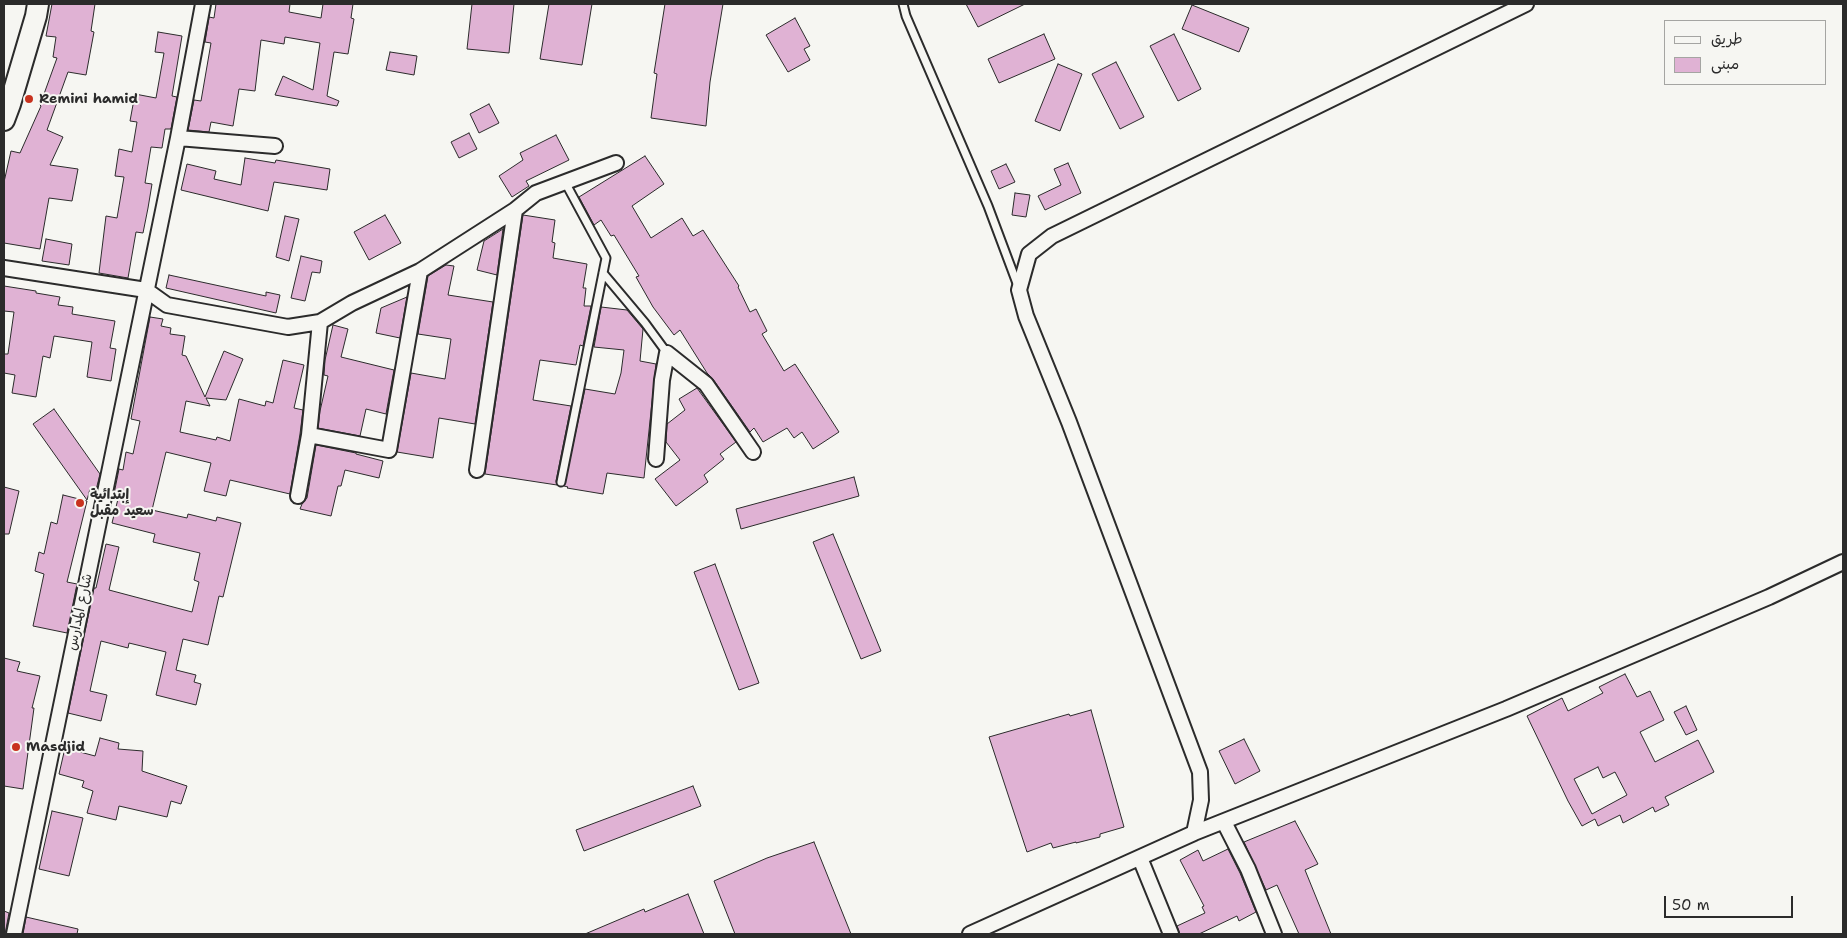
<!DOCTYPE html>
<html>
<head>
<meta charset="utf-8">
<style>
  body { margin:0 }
  #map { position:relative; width:1847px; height:938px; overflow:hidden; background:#f6f6f2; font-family:"Shantell Sans","Playpen Sans Arabic",sans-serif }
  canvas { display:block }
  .frame { position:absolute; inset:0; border:5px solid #2b2b2b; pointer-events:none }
  .legend { position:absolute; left:1664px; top:20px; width:162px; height:65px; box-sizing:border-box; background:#f6f6f2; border:1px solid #a5a5a2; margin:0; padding:6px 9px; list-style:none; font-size:15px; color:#2b2b2b }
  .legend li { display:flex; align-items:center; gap:10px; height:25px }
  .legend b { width:25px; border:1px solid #a5a5a2 }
  .scale { position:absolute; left:1664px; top:896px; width:129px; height:22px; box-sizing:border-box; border:2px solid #2b2b2b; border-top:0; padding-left:6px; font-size:15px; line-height:18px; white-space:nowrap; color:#2b2b2b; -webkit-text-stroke:4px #f6f6f2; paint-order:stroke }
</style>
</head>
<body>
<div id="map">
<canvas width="1847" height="938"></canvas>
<div class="frame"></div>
<ul class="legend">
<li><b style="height:6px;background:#f6f6f2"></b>طريق</li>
<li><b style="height:14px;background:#e0b2d4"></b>مبنى</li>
</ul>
<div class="scale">50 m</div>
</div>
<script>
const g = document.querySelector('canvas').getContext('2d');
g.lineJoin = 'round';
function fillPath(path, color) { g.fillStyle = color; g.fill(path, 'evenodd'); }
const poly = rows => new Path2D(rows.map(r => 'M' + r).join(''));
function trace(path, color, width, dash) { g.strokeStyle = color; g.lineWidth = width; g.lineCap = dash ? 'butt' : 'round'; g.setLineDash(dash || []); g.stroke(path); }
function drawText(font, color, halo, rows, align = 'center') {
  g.font = font + ' "Shantell Sans","Playpen Sans Arabic",sans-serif'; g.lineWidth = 4; g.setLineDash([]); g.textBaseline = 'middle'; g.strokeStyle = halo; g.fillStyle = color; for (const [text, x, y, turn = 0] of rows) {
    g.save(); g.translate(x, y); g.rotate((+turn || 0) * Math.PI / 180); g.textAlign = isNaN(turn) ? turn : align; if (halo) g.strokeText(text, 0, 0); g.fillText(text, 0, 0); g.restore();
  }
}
const building = poly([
  [52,4,95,4,91,31,94,32,86,75,68,72,47,130,63,137,50,165,78,169,72,201,49,198,40,249,4,243,4,182,11,151,20,153,41,106,40,105,57,58,53,57,56,37,46,36,52,4],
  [216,4,290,4,289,12,321,18,323,4,353,4,351,18,354,19,348,54,334,52,327,96,339,101,337,106,275,95,283,76,313,90,320,43,285,37,284,44,261,40,255,91,239,89,233,126,211,122,209,132,188,130,194,100,201,101,211,43,205,42,209,17,214,18,216,4],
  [472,4,514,4,509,53,467,49,472,4],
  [549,4,592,4,582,65,540,59,549,4],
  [665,4,723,4,710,82,706,126,651,118,657,74,654,73,665,4],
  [966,4,1025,4,978,27,966,4],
  [1192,5,1249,28,1239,52,1182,29,1192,5],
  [795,18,810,46,804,49,810,60,788,72,766,35,795,18],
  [158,32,182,36,172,96,177,97,171,129,165,129,162,148,151,147,145,183,152,184,148,208,143,233,136,232,128,278,99,273,106,216,117,218,124,177,115,176,119,149,132,152,137,122,130,121,135,94,156,98,164,53,155,52,158,32],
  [1044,34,1055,59,999,83,988,59,1044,34],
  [1174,34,1201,89,1178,101,1150,46,1174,34],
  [390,52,417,56,414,75,386,70,390,52],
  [1116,62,1144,117,1120,129,1092,74,1116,62],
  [1058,64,1082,74,1060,131,1035,121,1058,64],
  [489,104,499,123,479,133,470,114,489,104],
  [469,133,477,149,459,158,451,142,469,133],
  [556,135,569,160,526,181,529,186,512,197,499,176,523,160,520,153,556,135],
  [645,156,664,184,632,206,651,238,682,218,693,236,703,230,739,286,738,287,750,312,756,309,767,331,762,334,784,371,795,364,839,432,813,449,802,432,794,438,787,428,763,442,754,428,750,432,713,379,707,373,680,330,674,335,653,307,636,277,639,276,614,235,611,236,601,220,594,225,579,197,645,156],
  [245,158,275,163,276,160,330,169,327,190,274,182,268,211,181,190,187,164,216,171,214,179,241,185,245,158],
  [1068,163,1081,193,1045,210,1038,196,1061,185,1054,169,1068,163],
  [1006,164,1015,182,999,189,991,171,1006,164],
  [1015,193,1030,195,1026,217,1012,215,1015,193],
  [385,215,401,243,369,260,354,232,385,215],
  [523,215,555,220,552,242,555,243,553,258,587,264,583,288,586,288,584,306,591,306,583,346,580,345,576,365,540,360,533,400,571,406,556,481,557,485,485,474,523,215],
  [285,216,299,219,289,261,276,257,285,216],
  [503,229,497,275,477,270,484,241,503,229],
  [46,239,72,244,69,265,42,261,46,239],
  [301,256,322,261,320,273,312,272,305,301,291,298,301,256],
  [446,265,454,266,448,295,493,302,475,424,439,418,433,458,397,452,411,373,445,379,451,339,418,334,428,276,446,265],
  [169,275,266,296,266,292,280,295,276,313,166,288,169,275],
  [4,286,36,291,36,293,60,297,58,305,73,307,72,314,115,321,110,348,116,349,111,381,87,377,92,342,54,336,50,358,43,356,36,397,12,393,15,375,4,373,4,354,8,354,14,312,4,311,4,286],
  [407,297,400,338,376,333,381,308,407,297],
  [601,307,627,310,643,329,640,361,656,364,644,478,607,473,603,494,567,488,568,487,564,486,585,389,615,394,621,373,624,350,594,347,601,307],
  [150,317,163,319,161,326,171,328,170,334,185,336,182,355,186,356,205,397,224,351,243,359,226,400,206,398,210,406,186,401,180,432,216,440,217,437,230,441,239,399,265,406,266,401,273,403,283,360,304,365,294,408,303,410,300,434,290,494,230,480,226,496,204,491,211,463,166,452,152,510,187,518,188,514,216,521,217,517,241,523,223,597,219,596,208,645,183,639,176,670,196,675,194,682,201,684,196,705,156,695,166,652,129,643,128,648,101,641,90,691,107,695,101,721,68,713,94,588,96,588,106,544,119,547,109,590,192,612,199,582,194,580,200,553,153,542,155,534,112,523,119,495,114,494,119,469,123,470,126,452,133,454,140,421,131,419,150,317],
  [333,325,348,329,341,357,394,370,386,414,366,409,360,436,318,428,320,411,328,376,324,375,325,360,333,325],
  [697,388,736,442,720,454,724,459,704,475,708,482,676,506,655,479,680,460,666,442,667,424,685,410,679,399,697,388],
  [54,409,100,474,96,490,90,489,87,500,33,424,54,409],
  [316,445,356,453,356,454,383,461,379,478,345,470,341,486,338,486,331,516,300,509,302,504,307,498,316,445],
  [854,477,859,496,741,529,736,509,854,477],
  [4,487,19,491,9,534,4,534,4,487],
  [63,495,87,501,67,582,77,584,67,633,33,626,44,574,35,571,39,552,44,554,51,522,57,524,63,495],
  [833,534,881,651,861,659,813,542,833,534],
  [715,564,759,683,739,690,694,572,715,564],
  [4,658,20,662,17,671,40,676,32,708,34,708,23,789,4,786,4,658],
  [1625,674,1637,697,1650,691,1664,720,1640,732,1655,762,1698,740,1714,772,1665,797,1669,805,1655,812,1653,807,1623,823,1620,815,1598,826,1595,819,1582,826,1568,801,1527,716,1562,698,1568,711,1603,693,1599,687,1625,674],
  [1598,767,1603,778,1615,772,1627,795,1592,814,1574,779,1598,767],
  [1686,706,1697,730,1686,735,1674,712,1686,706],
  [1091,710,1124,827,1100,834,1100,837,1076,843,1076,842,1053,848,1051,843,1027,852,989,737,1069,714,1070,716,1091,710],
  [100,738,119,743,118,749,143,751,142,771,187,786,181,804,171,801,167,817,119,806,116,820,87,813,93,791,82,787,84,781,59,774,65,748,95,756,100,738],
  [1244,739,1260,771,1235,784,1219,751,1244,739],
  [693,786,701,806,584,851,576,830,693,786],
  [52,811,83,818,69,876,39,869,52,811],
  [1295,821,1318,864,1305,870,1331,934,1299,934,1277,885,1266,890,1244,842,1295,821],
  [814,842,851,934,735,934,714,881,767,858,814,842],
  [1228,849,1240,873,1256,912,1239,921,1237,916,1199,934,1180,934,1177,926,1205,913,1202,907,1204,906,1180,860,1198,850,1203,861,1228,849],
  [688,894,704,934,585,934,644,909,645,912,688,894],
  [4,911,9,913,5,934,4,934,4,911],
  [26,917,78,929,77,934,23,934,26,917]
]);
fillPath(building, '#e0b2d4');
trace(building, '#2b2b2b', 1);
const lane = poly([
  [903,4,906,16,988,206,1018,286],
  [603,273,645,323,667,353],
  [561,482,606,258,565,182]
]);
const street = poly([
  [178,138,275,146],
  [4,268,146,290,167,305,288,327,320,322,352,303,420,271,515,210,536,193,616,163],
  [309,435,389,450,420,271],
  [656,459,662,380,667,353,706,384,753,452],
  [477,470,515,210],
  [298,496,309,435,320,322],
  [1224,822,1248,869,1274,934],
  [1194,833,1506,709,1769,597,1843,562],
  [1140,858,1171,934],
  [14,934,178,138,203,4],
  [970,934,1194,833,1201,800,1200,772,1069,422,1026,316,1019,290,1029,254,1052,236,1526,4]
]);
const secondary = poly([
  [4,120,10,104,36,16,38,4]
]);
trace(lane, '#2b2b2b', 11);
trace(street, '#2b2b2b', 18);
trace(secondary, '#2b2b2b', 24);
trace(lane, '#f6f6f2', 7);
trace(street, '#f6f6f2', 14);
trace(secondary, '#f6f6f2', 20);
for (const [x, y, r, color] of [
  [29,99,5,"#c8321e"],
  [80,503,5,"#c8321e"],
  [16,747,5,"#c8321e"]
]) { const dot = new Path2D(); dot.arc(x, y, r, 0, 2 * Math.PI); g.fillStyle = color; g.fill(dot); trace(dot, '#f6f6f2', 2); }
drawText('bold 14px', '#2b2b2b', '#f6f6f2', [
  ["Remini hamid",39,99],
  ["إبتدائية",90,495],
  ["سعيد مقبل",90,511],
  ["Masdjid",26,747]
], 'left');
drawText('14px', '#2b2b2b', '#f6f6f2', [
  ["شارع المدارس",80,612,-78]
]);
</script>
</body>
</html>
